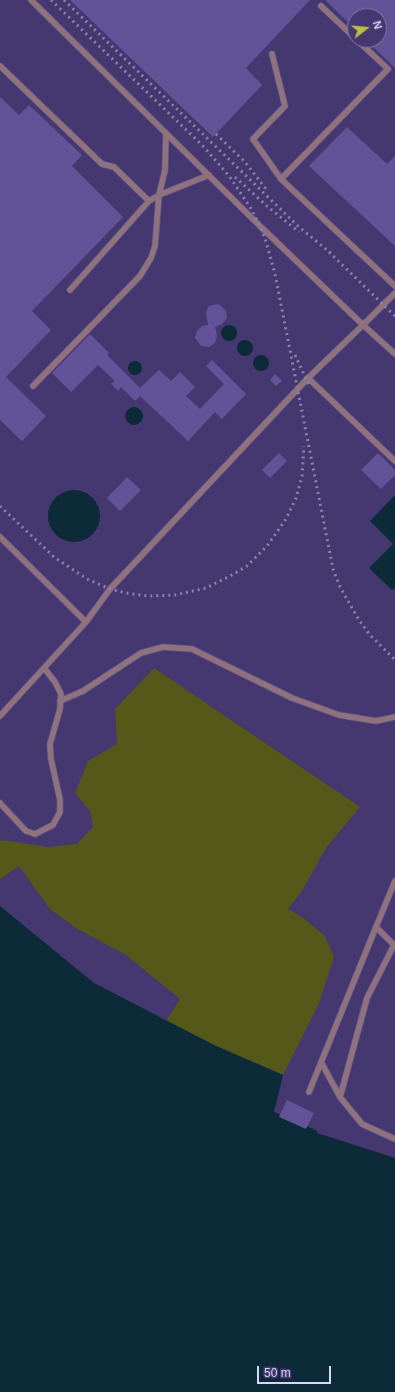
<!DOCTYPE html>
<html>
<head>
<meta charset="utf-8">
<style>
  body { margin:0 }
  #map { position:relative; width:395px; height:1392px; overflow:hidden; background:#453870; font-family:Arial,sans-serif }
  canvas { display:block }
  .north { position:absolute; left:347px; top:8px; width:40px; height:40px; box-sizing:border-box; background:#453870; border:1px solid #8177a6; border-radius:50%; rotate:74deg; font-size:11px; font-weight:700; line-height:16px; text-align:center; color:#dad6f7 }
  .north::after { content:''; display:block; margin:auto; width:14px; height:18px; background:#bac045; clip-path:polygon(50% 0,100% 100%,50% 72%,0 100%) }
  .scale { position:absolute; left:257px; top:1366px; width:74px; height:18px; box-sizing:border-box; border:2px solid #dad6f7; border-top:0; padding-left:5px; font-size:12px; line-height:14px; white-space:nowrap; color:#dad6f7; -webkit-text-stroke:3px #453870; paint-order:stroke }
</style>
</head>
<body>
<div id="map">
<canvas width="395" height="1392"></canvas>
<div class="north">N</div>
<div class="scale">50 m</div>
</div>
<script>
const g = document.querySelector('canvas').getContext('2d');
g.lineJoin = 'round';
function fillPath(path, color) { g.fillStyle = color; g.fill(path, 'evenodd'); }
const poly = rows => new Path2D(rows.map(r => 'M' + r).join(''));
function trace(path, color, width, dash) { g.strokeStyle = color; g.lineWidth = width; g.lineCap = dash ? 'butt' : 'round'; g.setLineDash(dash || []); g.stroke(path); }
fillPath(poly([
  [154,668,360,807,326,848,302,891,288,909,302,917,325,936,334,957,319,1003,283,1075,214,1045,166,1021,180,999,126,955,76,928,50,909,19,866,0,879,0,841,2,840,48,847,77,844,93,827,90,811,75,793,88,761,117,744,115,709]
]), '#545818');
fillPath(poly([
  '221 333a8 8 0 1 1 16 0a8 8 0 1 1-16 0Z',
  '237 348a8 8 0 1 1 16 0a8 8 0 1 1-16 0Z',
  '253 363a8 8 0 1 1 16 0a8 8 0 1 1-16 0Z',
  '128 368a7 7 0 1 1 14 0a7 7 0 1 1-14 0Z',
  '125 416a9 9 0 1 1 18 0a9 9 0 1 1-18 0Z',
  '48 516a26 26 0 1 1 52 0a26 26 0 1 1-52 0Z',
  [395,495,395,588,392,590,369,568,393,544,370,521],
  [0,906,94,983,214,1045,283,1075,274,1112,320,1132,395,1152,395,1392,0,1392]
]), '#0d2a39');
fillPath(poly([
  [318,1129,395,1150,395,1158,317,1133]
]), '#453870');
fillPath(poly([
  [70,0,310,0,246,68,262,85,213,137],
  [325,0,395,0,395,68,366,40,379,40,379,16,355,16,355,29],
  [0,97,19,115,29,105,82,155,72,166,123,217,32,311,51,330,6,377,46,416,22,441,0,420],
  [347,127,387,164,395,156,395,246,309,166],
  [219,304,226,311,227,318,222,324,215,327,217,336,215,343,209,347,201,346,195,338,197,331,202,326,208,325,206,312,209,306],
  [90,334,109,353,107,355,140,388,159,370,171,381,180,372,195,387,186,396,200,409,224,384,206,366,212,360,246,394,222,419,215,412,188,441,140,396,135,401,121,387,118,391,111,384,115,381,98,365,71,392,52,373],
  [275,374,282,381,276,386,270,380],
  [279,453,287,461,270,478,262,470],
  [378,453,395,470,395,475,381,489,361,470],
  [127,477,141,490,120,511,107,498],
  [287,1100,314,1113,306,1129,279,1117]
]), '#625399');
const service = poly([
  [321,6,355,38],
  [357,40,388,69,281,179,395,286],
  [272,54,285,106,253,139,281,179],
  [0,66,102,164,114,167,149,201],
  [70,290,149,201,159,195,209,175],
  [395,293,363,325,395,354],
  [308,378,395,461],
  [33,386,140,276,151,258,155,246,159,195,165,170,166,134],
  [0,537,86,622],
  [60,701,83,691,141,653,163,647,192,649,292,698,339,715,376,721,395,717],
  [0,716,86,622,110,589,308,378,363,325,260,226,31,0],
  [0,803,26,831,35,834,53,825,60,812,60,800,51,759,50,744,60,709,61,694,55,682,44,668],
  [321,1062,340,1097,362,1124,395,1139],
  [309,1092,376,927],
  [340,1097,367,998,394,945,376,927,395,881]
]);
trace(service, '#605488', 7);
trace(service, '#90727e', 5.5);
trace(poly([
  [51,0,204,147,229,176,252,210,265,238,275,274,333,569,340,587,359,620,370,635,395,660],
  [64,0,299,227,333,255],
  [216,134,245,162,266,189],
  [235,177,268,207,299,232],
  [329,252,395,316],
  [295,355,309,385],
  [0,506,54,557,87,579,110,589,126,593,148,596,175,595,206,588,232,575,247,566,267,546,286,519,296,498,302,476,304,446]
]), '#8a82af', 3, [2, 4]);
</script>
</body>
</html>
